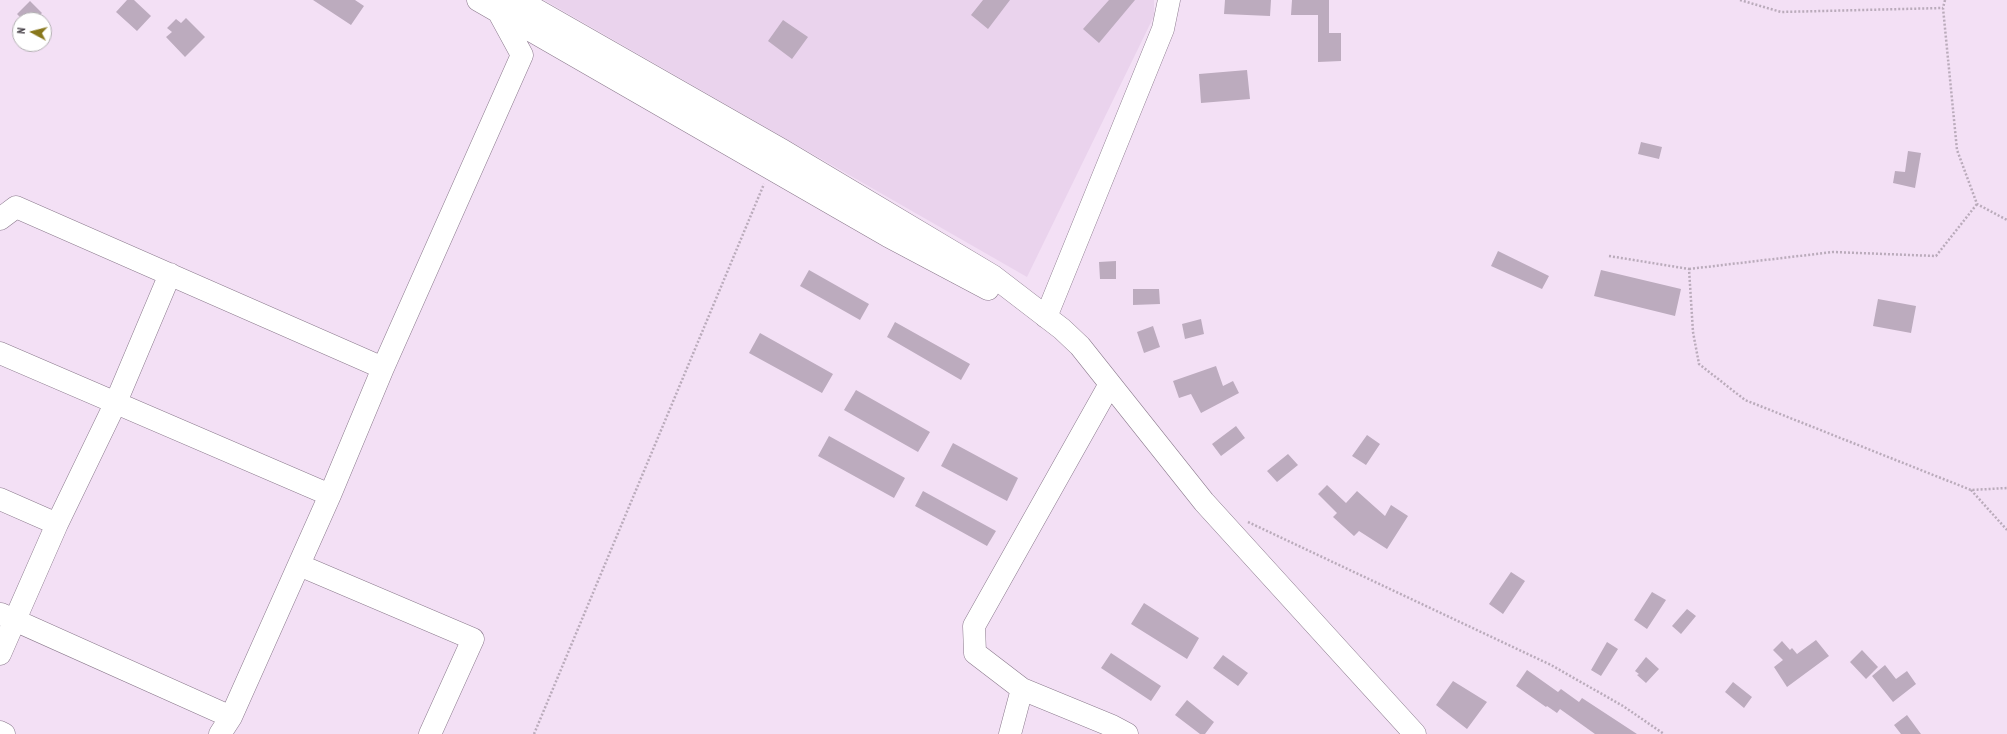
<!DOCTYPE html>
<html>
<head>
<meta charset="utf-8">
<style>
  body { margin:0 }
  #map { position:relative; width:2007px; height:734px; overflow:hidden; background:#f3e0f5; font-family:"PT Sans Narrow",sans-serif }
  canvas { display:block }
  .north { position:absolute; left:12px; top:12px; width:40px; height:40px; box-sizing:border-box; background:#fff; border:1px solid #b2afb2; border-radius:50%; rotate:277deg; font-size:11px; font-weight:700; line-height:16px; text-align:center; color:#3e373f }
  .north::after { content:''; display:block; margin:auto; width:14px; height:18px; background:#88771c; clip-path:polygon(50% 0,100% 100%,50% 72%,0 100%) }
</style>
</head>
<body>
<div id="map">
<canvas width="2007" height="734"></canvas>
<div class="north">N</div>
</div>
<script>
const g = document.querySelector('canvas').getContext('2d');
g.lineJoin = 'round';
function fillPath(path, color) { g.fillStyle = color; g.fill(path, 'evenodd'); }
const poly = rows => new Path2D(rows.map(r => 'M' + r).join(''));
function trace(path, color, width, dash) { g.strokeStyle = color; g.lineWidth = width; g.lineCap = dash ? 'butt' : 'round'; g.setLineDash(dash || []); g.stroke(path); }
fillPath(poly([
  [544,0,1154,0,1154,16,1027,277]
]), '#ead3ed');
fillPath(poly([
  [127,0,134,0,151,16,137,31,116,12],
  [313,0,355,0,364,6,351,25],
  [983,0,1010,0,988,29,971,15],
  [1109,0,1135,0,1099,43,1083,29],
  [1225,0,1271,0,1270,16,1224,14],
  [1292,0,1329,0,1329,33,1341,33,1341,61,1318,62,1318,15,1291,15],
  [30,1,42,13,35,20,23,20,17,14],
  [186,18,205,37,185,57,166,37,172,32,167,28,176,19,181,23],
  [783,20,808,37,792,59,768,41],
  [1247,70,1250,99,1201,103,1199,74],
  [1641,142,1662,147,1659,159,1638,154],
  [1908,151,1921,153,1915,188,1893,183,1895,171,1905,172],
  [1498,251,1549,276,1542,289,1491,266],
  [1116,261,1116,279,1100,279,1099,262],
  [809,270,869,304,860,320,800,286],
  [1601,270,1681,289,1675,316,1594,296],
  [1133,289,1159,289,1160,304,1133,305],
  [1878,299,1916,306,1911,333,1873,326],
  [1201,319,1204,334,1185,339,1182,324],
  [895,322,970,364,961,380,887,337],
  [1153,326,1160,347,1144,353,1137,332],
  [760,333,833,374,822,393,749,353],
  [1216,366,1223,386,1233,381,1239,393,1201,413,1191,394,1179,398,1173,381],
  [856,390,930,432,918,452,844,410],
  [1236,426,1245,438,1221,456,1212,444],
  [1367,435,1380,444,1366,465,1352,456],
  [829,436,905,478,894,498,818,456],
  [953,443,1018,478,1007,501,941,466],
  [1288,454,1298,465,1277,482,1267,471],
  [1327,485,1346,503,1357,491,1385,516,1391,505,1408,516,1387,549,1359,531,1354,536,1333,517,1337,513,1318,494],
  [923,491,996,531,987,546,915,506],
  [1511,572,1525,581,1503,614,1489,604],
  [1652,592,1666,600,1647,629,1634,620],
  [1144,603,1199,638,1187,659,1131,624],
  [1687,609,1696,616,1681,634,1672,626],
  [1816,640,1829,656,1787,687,1774,667,1783,660,1773,650,1782,641,1790,650,1792,648,1797,654],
  [1607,642,1618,649,1601,676,1591,670],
  [1862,650,1878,667,1866,679,1850,662],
  [1111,653,1161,686,1151,701,1101,668],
  [1223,655,1248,673,1238,686,1213,668],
  [1646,657,1659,669,1646,683,1637,675,1639,674,1635,671],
  [1885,665,1896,679,1907,671,1916,684,1893,702,1872,676],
  [1527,670,1558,692,1561,689,1579,702,1582,698,1637,734,1595,734,1560,709,1557,713,1547,706,1546,707,1516,686],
  [1453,681,1487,702,1467,729,1436,705],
  [1733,682,1752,697,1744,708,1725,692],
  [1187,700,1214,722,1205,734,1200,734,1175,715],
  [1907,715,1921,734,1901,734,1894,725]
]), '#bcabbe');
const minor = poly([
  [478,0,888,236,988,289],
  [519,0,782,150,993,276,1062,329,1080,346,1204,502,1415,734],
  [0,219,16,207,383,368],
  [1046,317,1163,29,1169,0],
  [0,353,330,495],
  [0,499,57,524],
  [299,565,473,639,430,734],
  [1,614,231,717],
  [0,654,57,524,116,402,170,274],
  [1022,689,1112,726,1127,734],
  [0,732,4,734],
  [220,734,231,717,330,495,383,368,522,55,498,11,504,0],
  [1010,734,1022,689,975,653,974,626,1110,384]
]);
trace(minor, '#8a798c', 23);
trace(poly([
  [1740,0,1781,12,1943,8],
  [1945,0,1943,8,1957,150,1977,204,2007,220],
  [1609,256,1689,269,1693,332,1699,364,1745,400,1971,490,2007,488],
  [1689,269,1833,252,1936,256,1977,204],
  [1971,490,2007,530],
  [1248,522,1551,665,1623,706,1664,734],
  [534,734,764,184]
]), '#baabbb', 2.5, [2, 2]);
trace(minor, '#fff', 22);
</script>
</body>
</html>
